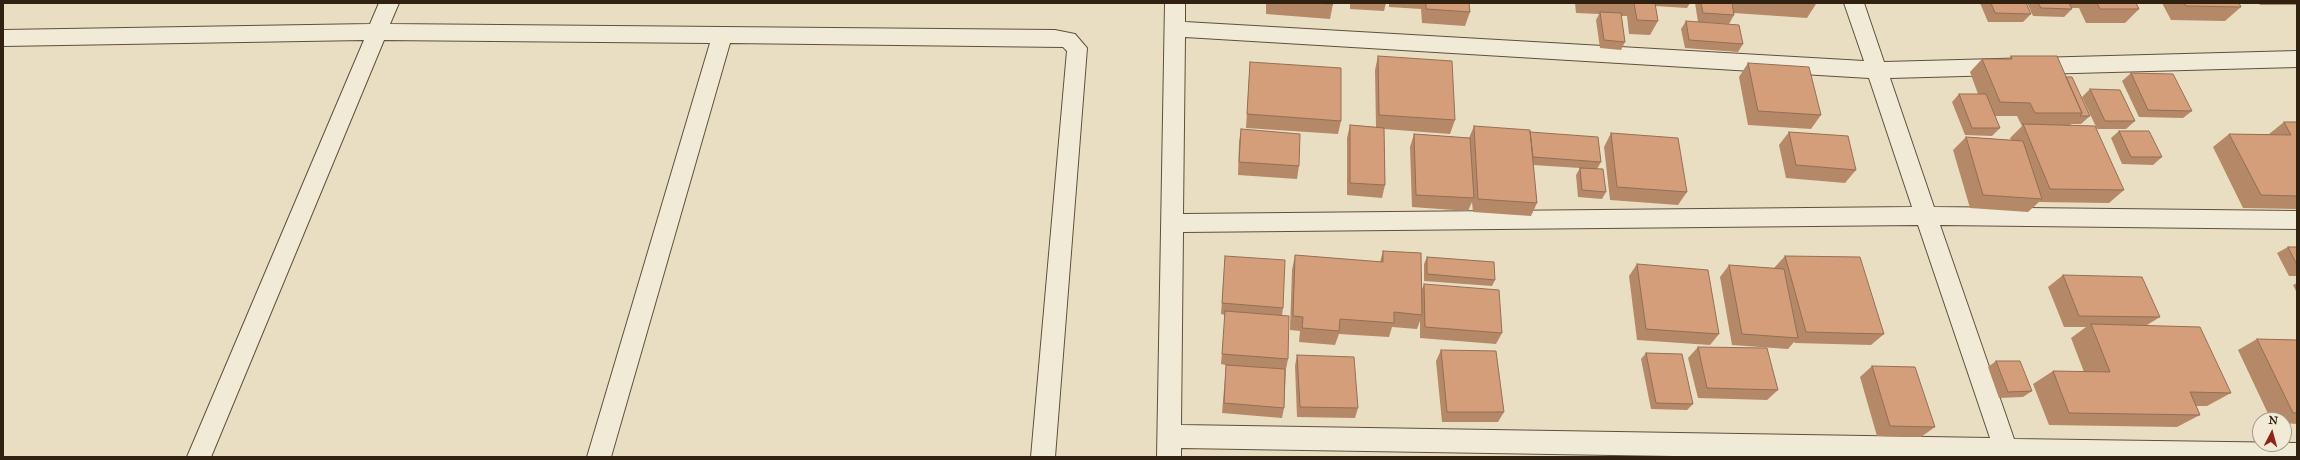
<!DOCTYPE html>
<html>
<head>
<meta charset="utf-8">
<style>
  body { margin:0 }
  #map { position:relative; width:2300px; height:460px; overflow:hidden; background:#eadec2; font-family:"IM FELL Great Primer",serif }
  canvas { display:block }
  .frame { position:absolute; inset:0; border:4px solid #312110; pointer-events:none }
  .north { position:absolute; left:2252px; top:412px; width:40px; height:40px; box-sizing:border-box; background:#f1ead7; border:1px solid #a49a87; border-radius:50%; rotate:6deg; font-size:11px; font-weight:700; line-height:16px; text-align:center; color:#312110 }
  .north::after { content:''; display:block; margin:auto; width:14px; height:18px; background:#8f2418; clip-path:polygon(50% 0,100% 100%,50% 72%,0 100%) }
</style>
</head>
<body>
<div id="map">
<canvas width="2300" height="460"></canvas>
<div class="frame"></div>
<div class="north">N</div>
</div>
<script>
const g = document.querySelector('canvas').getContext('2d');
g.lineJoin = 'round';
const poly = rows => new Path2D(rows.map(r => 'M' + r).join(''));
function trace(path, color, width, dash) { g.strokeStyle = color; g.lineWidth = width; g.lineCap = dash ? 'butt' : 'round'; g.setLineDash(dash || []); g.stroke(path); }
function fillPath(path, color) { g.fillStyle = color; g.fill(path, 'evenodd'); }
const minor = poly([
  [379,3,399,3,390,24,1055,30,1075,34,1087,48,1055,457,1031,457,1067,51,1063,47,730,43,611,457,587,457,710,43,384,40,211,457,187,457,364,40,3,46,3,30,370,24,379,3],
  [1165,3,1185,3,1185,22,1864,61,1844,3,1864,3,1884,62,2297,51,2297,67,1890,78,1934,207,2297,211,2297,229,1940,225,2014,439,2297,443,2297,457,1735,457,1181,448,1181,457,1157,457,1165,3],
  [1185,37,1869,78,1912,207,1183,214,1185,37],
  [1918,225,1990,438,1181,425,1183,232,1918,225]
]);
trace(minor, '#5f503c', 2);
fillPath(minor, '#f1ead7');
fillPath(poly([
  [1266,3,1333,3,1333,4,1330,19,1266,14],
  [1350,3,1386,3,1384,11,1350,9],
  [1389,3,1469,3,1470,12,1465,26,1422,23,1421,9,1389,7],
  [1575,3,1690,3,1687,8,1655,6,1658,21,1650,35,1629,34,1627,16,1621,16,1625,42,1621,50,1600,48,1596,20,1599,14,1576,13],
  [1695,3,1816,3,1816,4,1807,18,1734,13,1734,15,1729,24,1698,22],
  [1980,3,2026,3,2031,14,2023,22,1988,22],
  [2027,3,2136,3,2139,9,2125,23,2086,23,2079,8,2071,8,2072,9,2064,17,2033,16],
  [2162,3,2239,3,2241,7,2225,21,2171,20],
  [2259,3,2297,3,2297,5,2260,5],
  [1686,21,1743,44,1738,52,1685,48,1681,29],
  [1378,56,1455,120,1450,134,1384,129,1385,185,1382,198,1347,195,1347,138,1350,125,1376,127,1375,70],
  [2011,56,2066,77,2090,116,2081,124,2072,124,2070,125,2124,190,2109,203,2039,202,2028,212,1970,208,1953,150,1966,137,2011,140,2010,138,2022,126,2017,116,1995,116,2000,128,1992,136,1965,135,1952,102,1959,94,1978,94,1970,72,1982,59,2008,59],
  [1250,62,1341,121,1338,134,1246,128,1249,76],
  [1748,63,1821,115,1811,129,1748,125,1739,77],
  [2131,73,2192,111,2183,118,2139,117,2122,81],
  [2090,89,2135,121,2126,129,2097,129,2082,97],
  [2284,122,2297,122,2297,209,2243,208,2213,147,2229,134,2269,134],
  [1474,126,1530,132,1601,162,1597,169,1606,192,1602,199,1578,197,1576,175,1580,168,1533,165,1537,203,1531,216,1473,212,1472,202,1468,211,1412,207,1410,147,1414,134,1469,138],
  [1241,129,1299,166,1297,179,1238,175,1239,142],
  [2119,131,2162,157,2153,165,2122,164,2111,138],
  [1789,132,1856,170,1845,183,1786,178,1779,145],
  [1611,133,1687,192,1678,205,1610,200,1604,147],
  [2288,247,2297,247,2297,276,2289,276,2277,253],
  [1383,251,1422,289,1424,284,1502,333,1496,344,1420,338,1420,321,1417,329,1392,327,1389,337,1339,334,1335,345,1299,342,1300,331,1290,330,1292,270,1295,255,1380,262],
  [1225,256,1283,308,1282,316,1288,359,1286,369,1284,408,1282,418,1222,413,1226,365,1221,364,1225,315,1221,314],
  [1785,256,1884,334,1871,345,1795,343,1794,342,1788,349,1732,345,1720,277,1729,265,1774,268],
  [1427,257,1495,280,1492,286,1424,281,1424,264],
  [1637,264,1719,334,1710,345,1637,340,1629,276],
  [2063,275,2160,317,2147,325,2231,393,2207,406,2196,406,2200,415,2177,427,2049,425,2033,384,2053,371,2084,372,2071,338,2086,327,2064,327,2048,287],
  [2297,283,2297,293,2293,285],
  [2257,339,2297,340,2297,424,2284,423,2284,420,2271,420,2238,350],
  [1698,347,1778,390,1767,400,1698,398,1688,358],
  [1441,350,1504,412,1498,422,1442,422,1436,361],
  [1646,353,1693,404,1687,410,1651,409,1641,359],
  [1297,355,1358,408,1355,418,1297,417,1295,366],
  [1996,361,2032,391,2023,397,1999,398,1988,367],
  [1872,366,1935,427,1921,437,1877,436,1860,377]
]), '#b58868');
const building = poly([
  [1311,3,1333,3,1333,4,1311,3],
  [1426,3,1469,3,1470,12,1426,9,1426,3],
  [1634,3,1655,3,1658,21,1637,20,1634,3],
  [1701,3,1732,3,1734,15,1703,13,1701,3],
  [1991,3,2026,3,2031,14,1995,13,1991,3],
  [2038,3,2069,3,2072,9,2041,8,2038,3],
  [2097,3,2136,3,2139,9,2100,9,2097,3],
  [2184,3,2239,3,2241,7,2186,6,2184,3],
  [1600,12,1621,13,1625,42,1604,40,1600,12],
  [1686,21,1739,25,1743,44,1689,40,1686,21],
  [1378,56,1452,61,1455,120,1379,115,1378,56],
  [2011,56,2057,56,2082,113,2035,113,2030,103,2000,102,1982,59,2012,59,2011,56],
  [1250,62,1341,68,1341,121,1247,114,1250,62],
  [1748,63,1809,67,1821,115,1758,111,1748,63],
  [2131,73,2173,74,2192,111,2148,110,2131,73],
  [2066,77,2072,77,2090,116,2080,116,2082,113,2066,77],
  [2090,89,2120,90,2135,121,2105,121,2090,89],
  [1959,94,1986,94,2000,128,1972,128,1959,94],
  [2284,122,2297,122,2297,196,2261,195,2229,134,2291,135,2284,122],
  [2023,124,2095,126,2124,190,2050,189,2023,124],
  [1350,125,1384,128,1385,185,1350,183,1350,125],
  [1474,126,1530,130,1537,203,1478,199,1474,126],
  [1241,129,1300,134,1299,166,1239,162,1241,129],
  [2119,131,2149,131,2162,157,2131,157,2119,131],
  [1530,132,1598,137,1601,162,1533,157,1530,132],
  [1789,132,1848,136,1856,170,1796,165,1789,132],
  [1611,133,1678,138,1687,192,1617,187,1611,133],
  [1414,134,1470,138,1474,198,1416,195,1414,134],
  [1966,137,2023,141,2042,199,1983,195,1966,137],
  [1580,168,1603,169,1606,192,1582,190,1580,168],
  [2288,247,2297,247,2297,265,2288,247],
  [1383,251,1421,253,1422,315,1394,312,1394,323,1340,319,1339,331,1302,328,1303,317,1293,316,1295,255,1383,262,1383,251],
  [1225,256,1285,260,1283,308,1222,303,1225,256],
  [1785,256,1860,257,1884,334,1806,332,1785,256],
  [1427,257,1494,262,1495,280,1427,274,1427,257],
  [1637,264,1708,270,1719,334,1646,329,1637,264],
  [1729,265,1784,269,1798,338,1742,334,1729,265],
  [2063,275,2142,277,2160,317,2079,316,2063,275],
  [1424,284,1499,290,1502,333,1425,327,1424,284],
  [1225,311,1289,316,1288,359,1222,354,1225,311],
  [2091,324,2200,327,2231,393,2190,392,2200,415,2069,413,2053,371,2110,372,2091,324],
  [2257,339,2297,340,2297,413,2293,413,2257,339],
  [1698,347,1767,348,1778,390,1707,388,1698,347],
  [1441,350,1496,351,1504,412,1447,412,1441,350],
  [1646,353,1682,354,1693,404,1656,403,1646,353],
  [1297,355,1354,357,1358,408,1300,407,1297,355],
  [1996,361,2020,361,2032,391,2008,392,1996,361],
  [1226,365,1285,369,1284,408,1224,403,1226,365],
  [1872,366,1915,367,1935,427,1890,426,1872,366]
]);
fillPath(building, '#d39e79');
trace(building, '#946f55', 1);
</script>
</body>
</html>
